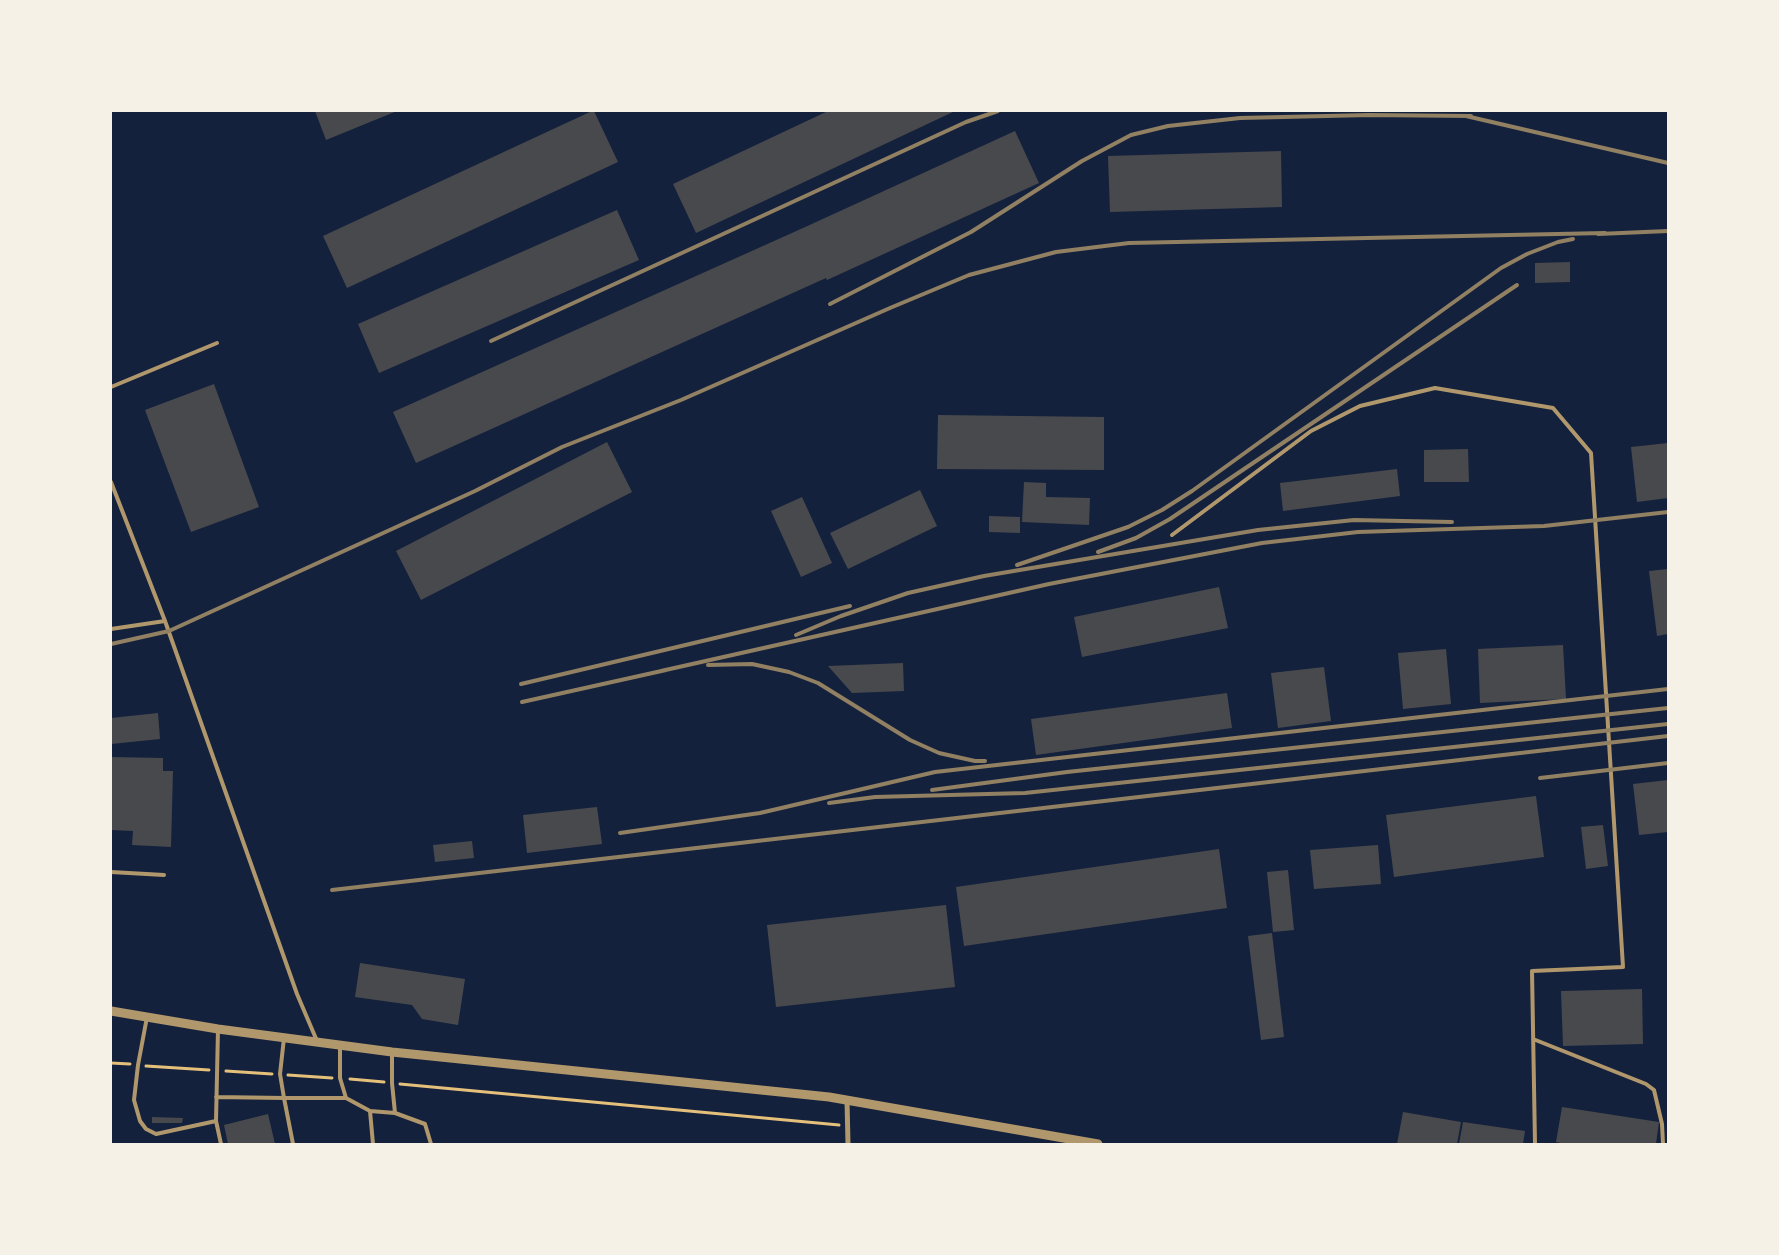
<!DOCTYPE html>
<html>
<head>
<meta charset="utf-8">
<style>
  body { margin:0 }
  #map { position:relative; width:1779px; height:1255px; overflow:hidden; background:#14213d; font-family:"Roboto Condensed",sans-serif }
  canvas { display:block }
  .frame { position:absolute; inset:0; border:112px solid #f6f1e7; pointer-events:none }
</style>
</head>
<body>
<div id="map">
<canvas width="1779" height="1255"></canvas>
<div class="frame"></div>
</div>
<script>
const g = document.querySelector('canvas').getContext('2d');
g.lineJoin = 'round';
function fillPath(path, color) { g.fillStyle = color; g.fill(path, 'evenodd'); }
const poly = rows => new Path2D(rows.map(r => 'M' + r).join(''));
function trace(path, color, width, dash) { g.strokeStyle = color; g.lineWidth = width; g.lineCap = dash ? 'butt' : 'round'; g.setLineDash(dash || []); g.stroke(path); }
fillPath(poly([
  [315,111,397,111,326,140],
  [592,111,594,111,618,162,347,288,323,236],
  [828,111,955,111,696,233,673,184],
  [1015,131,1039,183,827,280,826,278,416,463,393,412,803,228],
  [1281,151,1282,207,1110,212,1108,156],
  [617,210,639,260,379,373,358,324],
  [1570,262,1570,282,1535,283,1535,263],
  [214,384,259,507,191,532,145,410],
  [938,415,1104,417,1104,470,937,469],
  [607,442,632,492,421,600,396,551],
  [1668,443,1668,498,1637,502,1631,447],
  [1468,449,1469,482,1424,482,1424,450],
  [1397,469,1400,496,1283,511,1280,483],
  [1024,482,1046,483,1046,497,1090,498,1089,525,1022,522],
  [920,490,937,526,848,569,830,533],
  [802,497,832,563,801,577,771,511],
  [989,516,1020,517,1020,533,989,532],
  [1668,569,1668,634,1657,636,1649,571],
  [1219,587,1228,628,1082,657,1074,617],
  [1563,645,1566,699,1480,703,1478,649],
  [1446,649,1451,704,1403,709,1398,653],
  [903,663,904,691,852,693,828,666],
  [1324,667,1331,721,1278,728,1271,673],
  [1227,693,1232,728,1036,755,1031,719],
  [158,713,160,739,111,744,111,718],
  [111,757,163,758,163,771,173,771,171,847,132,845,133,831,111,830],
  [1668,780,1668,832,1639,835,1633,784],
  [1536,796,1544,857,1394,877,1386,815],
  [597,807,602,844,527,853,523,815],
  [1603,825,1608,866,1586,869,1581,827],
  [472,841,474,858,435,862,433,845],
  [1378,845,1381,884,1314,889,1310,850],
  [1219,849,1227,908,964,946,956,887],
  [1288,870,1294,930,1273,932,1267,872],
  [946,905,955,987,776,1007,767,925],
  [1272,933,1284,1037,1261,1040,1248,936],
  [360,963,465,979,458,1025,422,1019,412,1005,355,997],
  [1642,989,1643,1044,1563,1046,1561,991],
  [1562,1107,1659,1122,1656,1144,1566,1144,1556,1142],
  [1403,1112,1461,1122,1457,1144,1397,1144],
  [268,1114,275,1144,228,1144,224,1125],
  [152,1117,183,1118,182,1123,152,1123],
  [1463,1122,1525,1131,1523,1144,1459,1144]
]), '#48494c');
trace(poly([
  [111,1063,130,1064],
  [146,1066,209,1070],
  [226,1071,272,1074],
  [288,1075,332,1078],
  [350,1079,384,1082],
  [400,1084,839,1125]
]), '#e5c07b', 3);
trace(poly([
  [111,387,217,343],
  [111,482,165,621,297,994,317,1041],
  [1172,535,1311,431,1360,406,1435,388,1553,408,1591,453,1623,967,1532,971,1535,1144],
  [111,629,165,621],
  [111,872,164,875],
  [147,1017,138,1065,134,1100,140,1121,146,1129,156,1134,216,1121,221,1144],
  [284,1038,280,1074,284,1098,346,1098,370,1111,395,1113,425,1124,431,1144],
  [1533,1039,1646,1084,1654,1090,1662,1124,1663,1144],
  [340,1045,340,1078,346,1098],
  [392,1052,392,1083,395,1113],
  [216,1097,284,1098,293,1144],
  [370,1111,373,1144],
  [216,1121,218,1029]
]), '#b1986c', 4);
trace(poly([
  [847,1100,848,1144]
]), '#b1986c', 5);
trace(poly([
  [111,1011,218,1029,392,1052,829,1097,1098,1144]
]), '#b1986c', 9);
trace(poly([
  [1466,116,1668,163],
  [1598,234,1668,231],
  [830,304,971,232,1082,161,1131,135,1168,126,1240,118,1369,115,1471,116],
  [491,341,966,122,998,111],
  [1098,552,1136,538,1170,519,1517,285],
  [1017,565,1128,527,1162,510,1192,491,1501,268,1527,254,1558,242,1573,239],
  [796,635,841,616,908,593,984,576,1258,530,1354,520,1452,522],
  [111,644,169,631,475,491,562,447,681,400,890,308,969,275,1056,252,1129,243,1605,233],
  [708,665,752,664,789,672,818,683,910,740,939,753,975,761,985,761],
  [661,671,1049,584,1262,543,1358,532,1544,526,1668,512],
  [521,684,850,606],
  [522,702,666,670],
  [1540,778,1668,763],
  [932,790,1067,772,1668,708],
  [829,803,875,797,1025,793,1668,724],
  [620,833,760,813,935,772,1668,689],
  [332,890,1668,736]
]), '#918062', 4);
</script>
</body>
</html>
